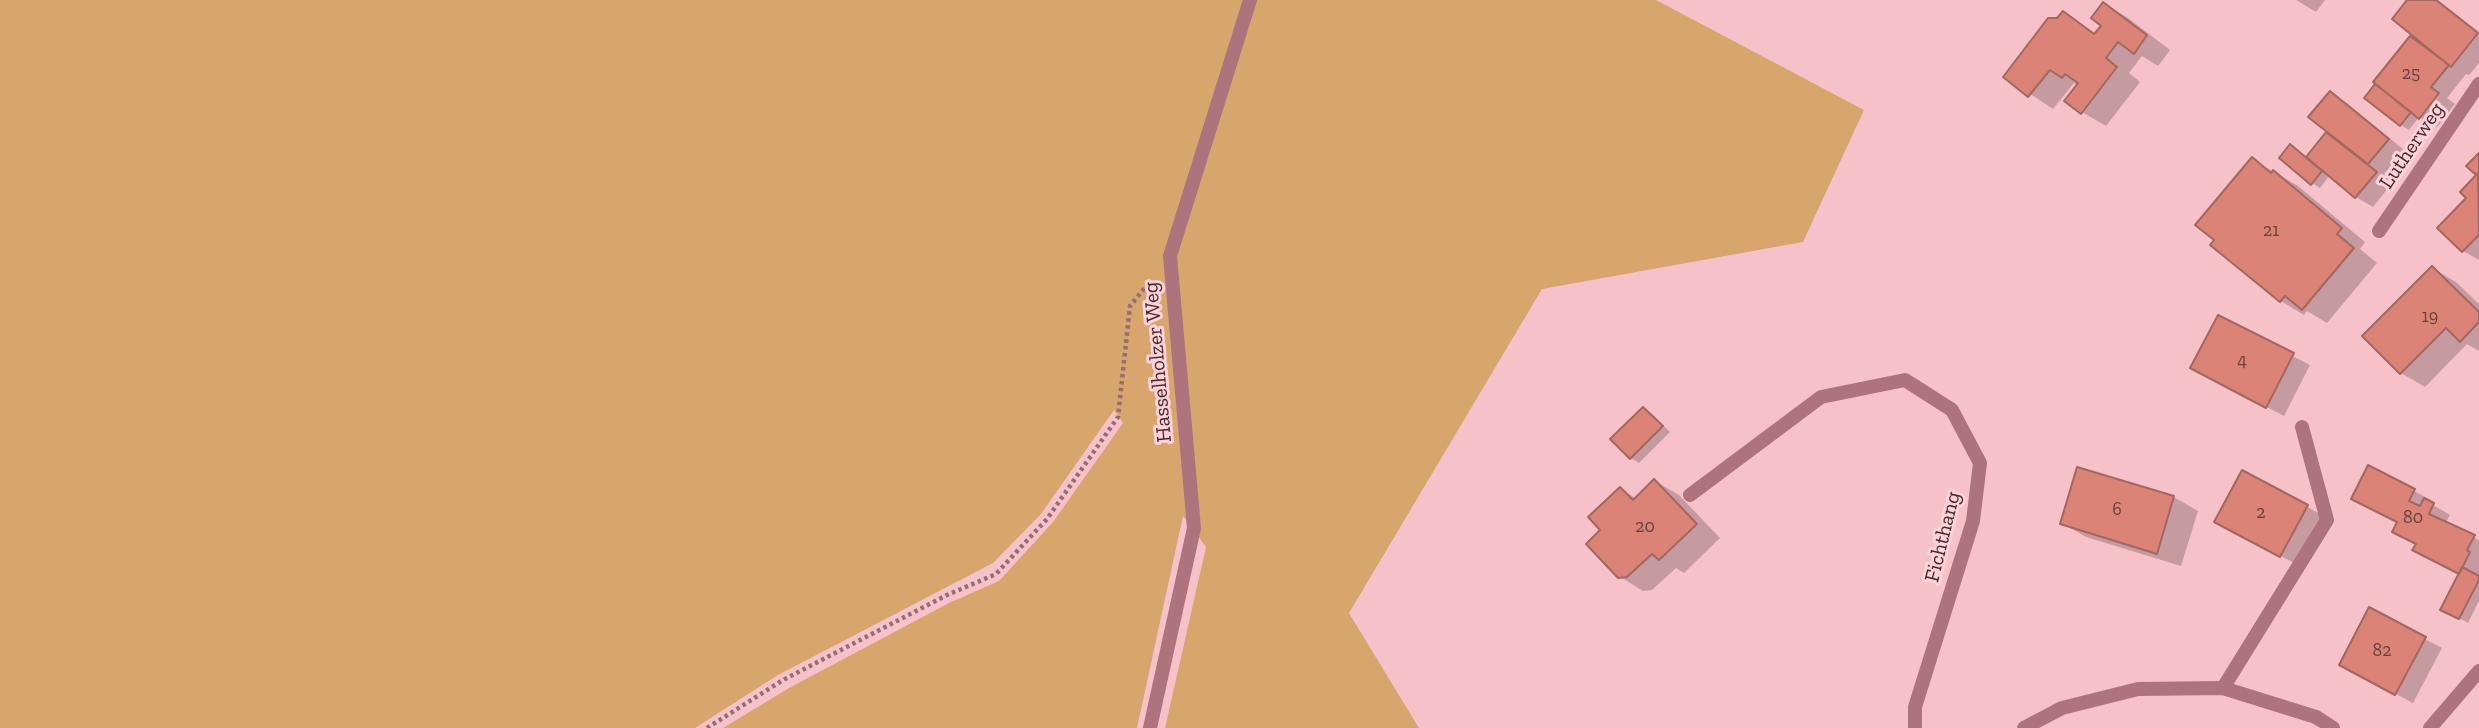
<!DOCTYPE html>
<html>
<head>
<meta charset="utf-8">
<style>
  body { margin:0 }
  canvas { display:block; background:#f7c1c9 }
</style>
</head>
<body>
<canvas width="2479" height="728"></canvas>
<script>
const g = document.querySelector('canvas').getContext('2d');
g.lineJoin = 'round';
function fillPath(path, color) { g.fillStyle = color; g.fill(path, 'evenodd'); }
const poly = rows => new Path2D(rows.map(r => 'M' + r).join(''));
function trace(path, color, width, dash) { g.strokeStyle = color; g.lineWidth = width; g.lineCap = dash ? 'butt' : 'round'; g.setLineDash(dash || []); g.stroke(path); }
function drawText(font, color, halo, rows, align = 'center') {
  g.font = font + ' "Zilla Slab",serif'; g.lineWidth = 6; g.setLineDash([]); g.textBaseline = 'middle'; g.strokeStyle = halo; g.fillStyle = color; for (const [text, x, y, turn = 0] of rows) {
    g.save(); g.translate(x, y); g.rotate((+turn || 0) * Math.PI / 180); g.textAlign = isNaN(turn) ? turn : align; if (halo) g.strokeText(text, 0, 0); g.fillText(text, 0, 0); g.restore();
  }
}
fillPath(poly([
  [0,0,1656,0,1864,110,1803,242,1542,289,1349,613,1419,728,1165,728,1206,547,1183,516,1137,728,723,728,789,688,949,603,999,581,1053,522,1123,423,1114,410,1041,514,993,563,778,675,695,728,0,728]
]), '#d8a56d');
fillPath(poly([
  [2296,0,2325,0,2316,12],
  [2409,0,2438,0,2479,32,2479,63,2469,75,2466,74,2447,98,2455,104,2437,127,2419,117,2409,130,2401,125,2382,90,2383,88,2375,82,2413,34],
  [2104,4,2128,18,2170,50,2158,66,2142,56,2129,73,2140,82,2106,126,2082,112,2078,86,2074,83,2053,109,2005,77,2063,13,2097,34,2104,25],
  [2330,93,2347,103,2404,150,2384,174,2393,182,2373,207,2356,197,2330,175,2320,188,2312,183,2290,146,2307,158,2329,132],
  [2252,159,2298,186,2365,242,2360,249,2377,263,2327,323,2307,311,2304,315,2281,301],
  [2479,175,2479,260,2463,251,2469,198,2462,192],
  [2432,268,2456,282,2479,304,2479,351,2467,344,2425,387,2401,373],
  [2219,317,2310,365,2284,416,2209,377],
  [1643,409,1652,414,1670,432,1639,463,1631,458],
  [2369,467,2431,500,2430,503,2450,515,2445,524,2479,540,2479,601,2468,623,2442,609,2460,574,2418,544,2399,522],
  [2078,469,2174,497,2198,511,2181,566,2086,537,2062,523],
  [2243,472,2324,516,2298,565,2233,531],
  [1655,481,1679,495,1720,538,1684,573,1676,568,1652,590,1643,591,1619,576,1603,530,1621,489,1637,499],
  [2425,639,2442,648,2413,703,2358,674]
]), '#0003');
const building = poly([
  [2407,0,2436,0,2478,33,2451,67,2392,19,2407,0],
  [2103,2,2147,35,2134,54,2118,42,2106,58,2117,67,2081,114,2064,101,2078,83,2065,74,2062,78,2050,70,2028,97,2003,77,2048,18,2057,18,2063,11,2094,34,2101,26,2091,18,2103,2],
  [2410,36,2449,65,2431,87,2439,93,2419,119,2373,82,2410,36],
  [2375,84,2411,112,2400,126,2364,98,2375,84],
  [2330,91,2389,139,2368,164,2308,117,2330,91],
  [2326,132,2377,172,2355,198,2306,157,2326,132],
  [2290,144,2322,171,2311,185,2279,158,2290,144],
  [2479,153,2479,174,2476,175,2466,166,2479,153],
  [2252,157,2271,173,2273,170,2342,228,2337,234,2354,248,2302,310,2285,296,2280,302,2210,245,2214,240,2195,225,2252,157],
  [2478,173,2479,235,2462,252,2437,228,2466,198,2460,192,2478,173],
  [2432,266,2479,312,2479,322,2460,342,2446,328,2400,374,2362,336,2432,266],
  [2218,315,2294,353,2266,408,2190,368,2218,315],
  [1643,407,1663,426,1630,459,1610,439,1643,407],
  [2368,465,2415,489,2409,501,2420,506,2424,498,2434,503,2429,514,2475,535,2467,550,2470,552,2459,574,2412,550,2416,544,2392,532,2397,522,2351,499,2368,465],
  [2077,467,2174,496,2157,554,2060,524,2077,467],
  [2242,470,2308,505,2280,557,2214,522,2242,470],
  [1654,479,1697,524,1659,560,1652,554,1627,577,1618,578,1586,544,1600,530,1588,517,1620,487,1633,500,1654,479],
  [2462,567,2479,576,2479,580,2459,619,2440,610,2462,567],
  [2369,607,2426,637,2395,695,2339,665,2369,607]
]);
fillPath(building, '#db8377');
trace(building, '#a4675f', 2);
trace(poly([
  [707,728,783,680,947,595,996,574,1047,519,1118,417,1130,306,1148,284]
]), '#956e74', 4.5, [3.5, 3.5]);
trace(poly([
  [1690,495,1821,397,1905,380,1952,410,1980,463,1973,521,1915,707,1915,728],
  [2223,688,2327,520,2302,427]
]), '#af737d', 14);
trace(poly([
  [2379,231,2479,84],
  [1150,728,1194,528,1170,256,1250,0],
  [2024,728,2062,708,2138,689,2223,688,2316,717,2333,728],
  [2430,728,2479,671]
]), '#af737d', 14);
drawText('18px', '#6a4041', null, [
  ["25",2411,74],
  ["21",2271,231],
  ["19",2430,317],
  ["4",2242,361],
  ["6",2117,510],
  ["2",2261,513],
  ["80",2413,518],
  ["20",1645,527],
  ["82",2382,651]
]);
drawText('21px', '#452a2f', '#fcd2d8', [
  ["Lutherweg",2412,146,-56],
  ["Hasselholzer Weg",1158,362,-95],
  ["Fichthang",1943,537,-76]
]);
</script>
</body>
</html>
